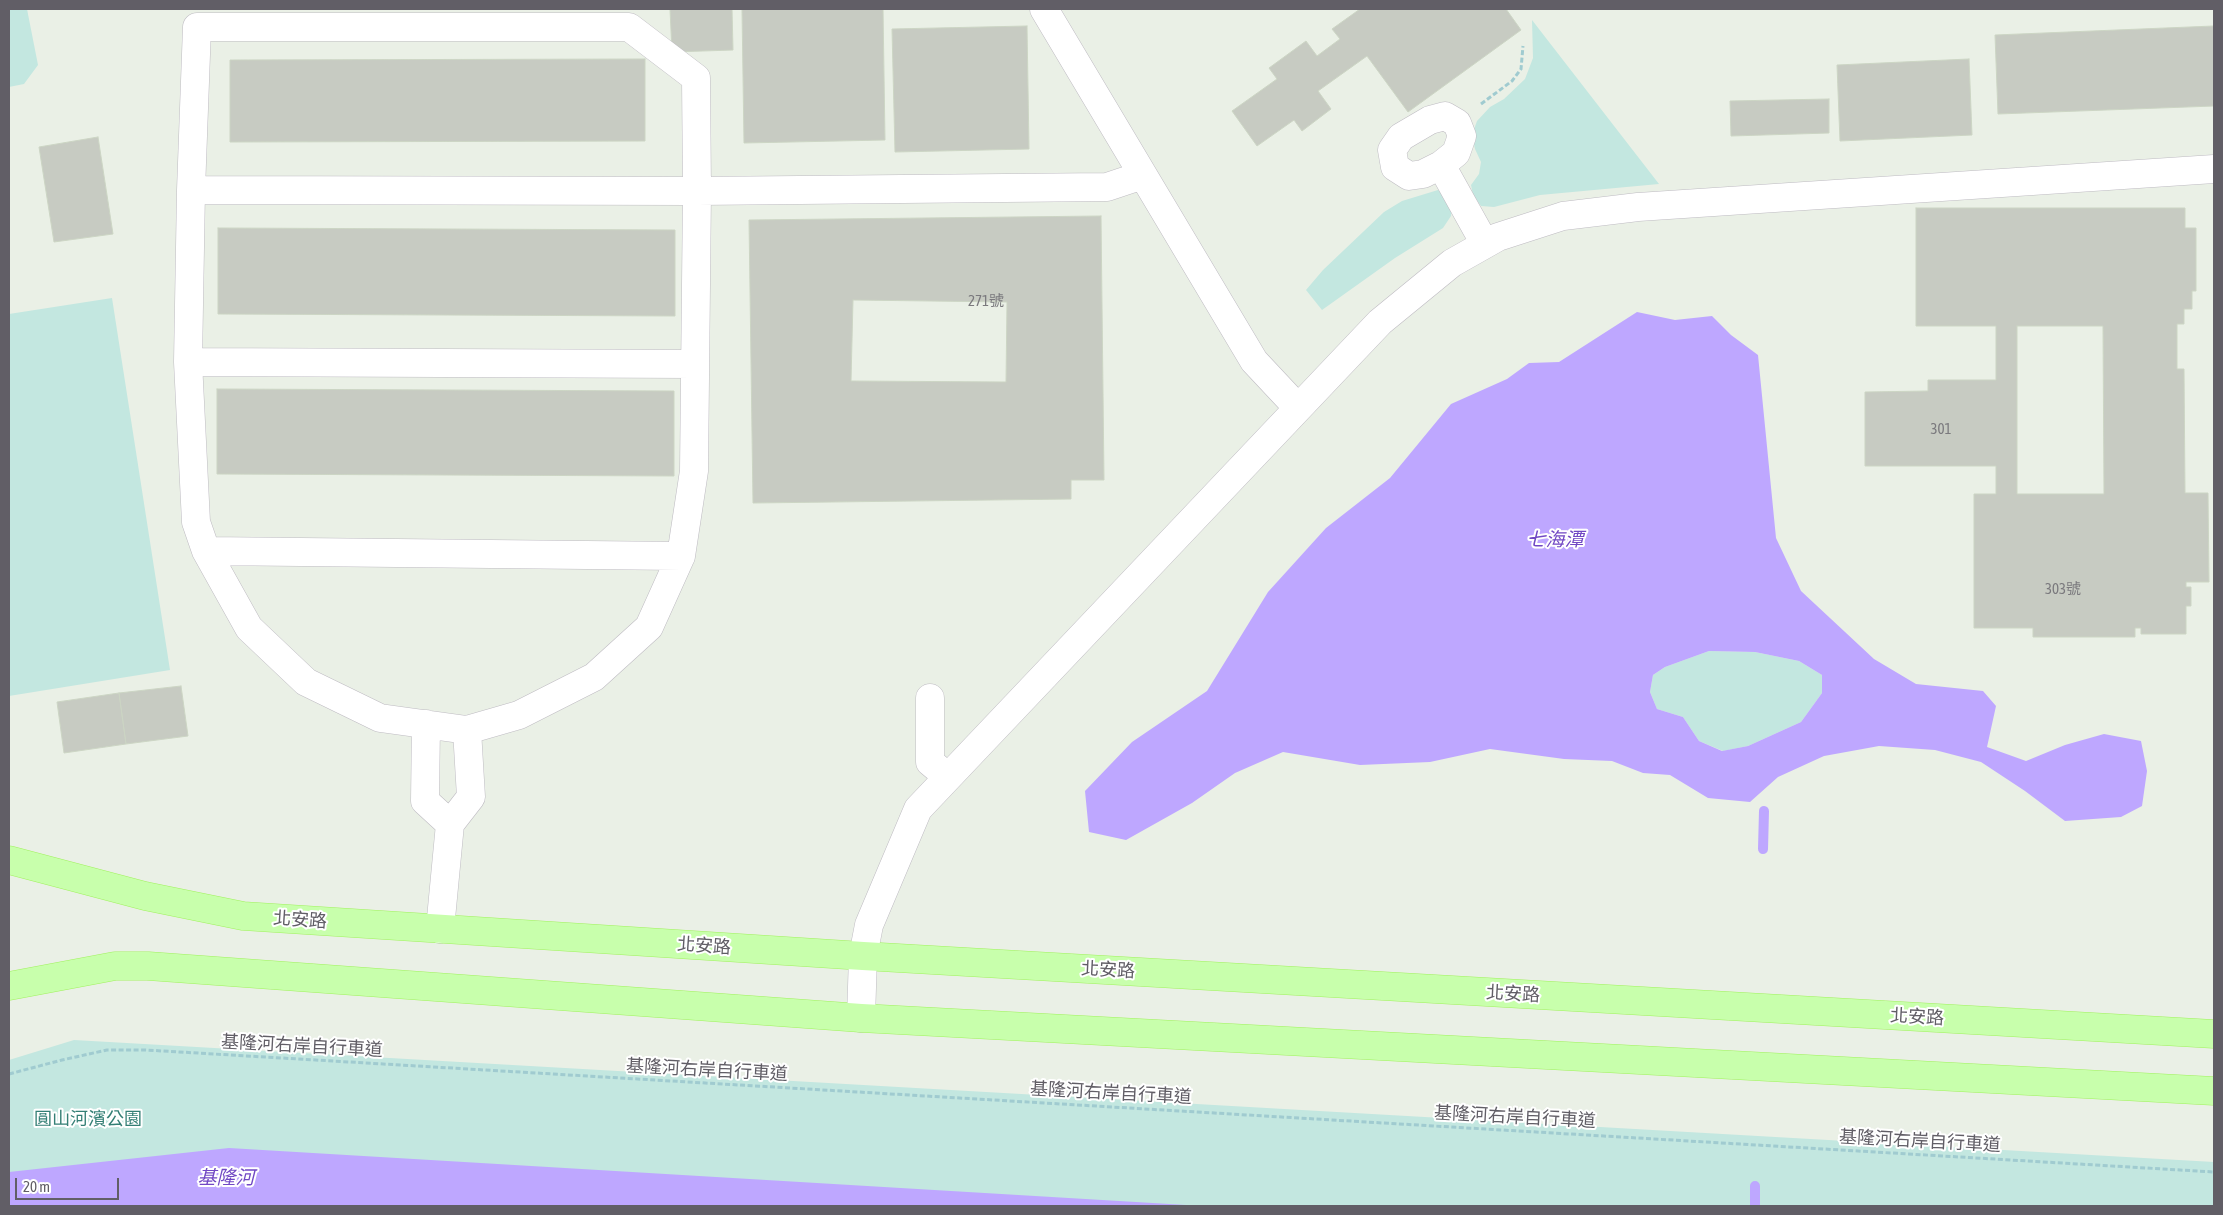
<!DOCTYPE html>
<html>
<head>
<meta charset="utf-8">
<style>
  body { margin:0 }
  #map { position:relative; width:2223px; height:1215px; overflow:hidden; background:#eaf0e6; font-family:"Asap Condensed",sans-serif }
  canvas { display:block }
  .frame { position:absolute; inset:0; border:10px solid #615e66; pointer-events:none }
  .scale { position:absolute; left:15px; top:1178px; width:104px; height:22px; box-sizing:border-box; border:2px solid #615e66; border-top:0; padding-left:6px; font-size:15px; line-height:18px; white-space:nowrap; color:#615e66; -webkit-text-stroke:4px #fff; paint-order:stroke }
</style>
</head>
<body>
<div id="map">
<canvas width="2223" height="1215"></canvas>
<div class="frame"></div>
<div class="scale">20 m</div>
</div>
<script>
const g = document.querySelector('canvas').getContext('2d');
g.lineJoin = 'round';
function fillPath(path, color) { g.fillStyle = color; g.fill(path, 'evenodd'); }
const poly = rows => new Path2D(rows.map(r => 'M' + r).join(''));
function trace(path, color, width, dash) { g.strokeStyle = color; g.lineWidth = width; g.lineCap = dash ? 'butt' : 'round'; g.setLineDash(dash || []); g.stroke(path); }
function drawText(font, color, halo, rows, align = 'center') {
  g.font = font + ' "Asap Condensed","Noto Sans TC",sans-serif'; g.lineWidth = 4; g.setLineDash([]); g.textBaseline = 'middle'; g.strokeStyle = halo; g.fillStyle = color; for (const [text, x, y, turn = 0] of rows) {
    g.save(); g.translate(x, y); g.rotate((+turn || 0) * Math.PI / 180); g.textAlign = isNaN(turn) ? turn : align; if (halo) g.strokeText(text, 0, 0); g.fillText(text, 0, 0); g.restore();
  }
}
fillPath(poly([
  [9,9,27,9,38,65,24,84,9,87],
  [1532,20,1659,184,1540,195,1494,207,1481,206,1473,195,1471,185,1479,174,1481,162,1475,149,1472,135,1477,121,1490,107,1504,99,1525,79,1533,58],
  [1438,190,1449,197,1452,207,1451,216,1443,228,1395,258,1322,310,1306,290,1323,270,1384,212,1402,201],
  [112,298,170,670,9,696,9,314],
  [1709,651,1755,652,1799,661,1822,675,1822,693,1801,722,1748,746,1723,751,1699,741,1683,717,1657,709,1650,692,1653,675,1665,667],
  [74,1040,2214,1162,2214,1206,9,1204,9,1060]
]), '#c3e7e0');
fillPath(poly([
  [1637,312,1675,320,1712,316,1731,335,1758,355,1776,538,1801,591,1874,659,1916,684,1983,691,1996,706,1987,747,2026,761,2065,745,2104,734,2141,741,2147,771,2142,806,2121,817,2065,821,2025,791,1981,762,1935,750,1879,746,1824,756,1778,777,1750,802,1708,798,1670,775,1643,773,1612,761,1564,759,1490,749,1430,762,1360,765,1283,752,1235,773,1192,803,1126,840,1089,832,1085,791,1132,742,1207,691,1268,592,1326,528,1390,478,1451,404,1507,379,1529,363,1559,362],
  [1709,651,1755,652,1799,661,1822,675,1822,693,1801,722,1748,746,1722,751,1699,741,1683,717,1657,709,1650,692,1653,675,1665,667],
  [229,1148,1203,1206,9,1206,9,1172]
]), '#bea7ff');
trace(poly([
  [1763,849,1764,811],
  [1755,1206,1755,1186]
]), '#bea7ff', 10);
const building = poly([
  [670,9,732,9,733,50,672,52,670,9],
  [742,9,883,9,885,140,744,143,742,9],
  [1360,9,1506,9,1521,30,1408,112,1367,56,1318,91,1331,109,1302,131,1294,120,1257,146,1232,111,1277,79,1269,68,1306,41,1317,56,1340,39,1332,29,1360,9],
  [1027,26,1029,149,895,152,892,29,1027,26],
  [2214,26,2214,106,1998,114,1995,35,2214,26],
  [645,59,645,141,230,142,230,60,645,59],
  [1969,59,1972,135,1840,141,1837,65,1969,59],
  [1829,99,1829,133,1731,136,1730,101,1829,99],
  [98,137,113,234,54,242,39,147,98,137],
  [1916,208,2185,208,2185,228,2196,228,2196,291,2192,291,2192,309,2184,309,2184,324,2177,324,2177,369,2184,369,2185,493,2208,493,2209,582,2186,582,2186,587,2191,587,2191,606,2186,606,2186,634,2141,634,2141,628,2135,628,2135,637,2033,637,2033,628,1974,628,1974,494,1996,494,1996,466,1865,466,1865,392,1928,391,1928,380,1996,380,1996,326,1916,326,1916,208],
  [2017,326,2103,326,2104,494,2017,494,2017,326],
  [1101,216,1104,480,1071,480,1071,499,753,503,749,220,1101,216],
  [853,300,1007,302,1006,382,851,381,853,300],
  [218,228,675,230,675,316,218,314,218,228],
  [217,389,674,391,674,476,217,474,217,389],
  [181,686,188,736,126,744,119,693,181,686],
  [119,693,126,744,64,753,57,702,119,693]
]);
fillPath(building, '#c7cbc2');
trace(building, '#ccd5c4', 1);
const minor = poly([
  [1044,9,1143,175],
  [1441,165,1423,174,1409,176,1395,167,1392,150,1401,137,1430,120,1445,116,1457,123,1462,136,1456,153,1441,165,1485,244],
  [191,190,697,191,694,471,681,556,649,627,594,677,519,715,467,730,380,718,306,682,249,628,206,551,196,522,188,362,191,190],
  [191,190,197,27,629,27,696,78,697,191,1107,187,1143,175,1254,361,1298,408],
  [188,362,695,364],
  [206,551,681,556],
  [930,698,930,762,948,777],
  [426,724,425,801,450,824],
  [440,929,450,824,471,797,467,730],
  [861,1018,863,956,869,925,918,809,1380,322,1452,263,1498,237,1563,216,1638,207,2214,169]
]);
const major = poly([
  [9,860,145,896,243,916,863,956,2214,1034],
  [9,986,115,966,148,966,861,1018,2214,1091]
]);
trace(minor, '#bebbc2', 29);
trace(major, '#a1f15e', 29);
trace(poly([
  [1481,104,1512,81,1521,69,1523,46],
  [9,1074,62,1060,107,1050,146,1050,2214,1172]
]), '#a0cbd0', 3, [5, 2.5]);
trace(minor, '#fff', 28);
trace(major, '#c8ffac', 28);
drawText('15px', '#7a797d', null, [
  ["271號",986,301],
  ["301",1941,429],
  ["303號",2063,589]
]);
drawText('18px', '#615e66', '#fff', [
  ["北安路",300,920,4],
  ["北安路",704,946,4],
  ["北安路",1108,970,3],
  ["北安路",1513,994,3],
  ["北安路",1917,1017,3],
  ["基隆河右岸自行車道",302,1046,3],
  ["基隆河右岸自行車道",707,1070,3],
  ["基隆河右岸自行車道",1111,1093,3],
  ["基隆河右岸自行車道",1515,1117,3],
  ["基隆河右岸自行車道",1920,1141,3]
]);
drawText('18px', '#347f75', '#fff', [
  ["圓山河濱公園",88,1119]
]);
drawText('italic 19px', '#7148c4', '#fff', [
  ["七海潭",1555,540],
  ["基隆河",226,1178]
]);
</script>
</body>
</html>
